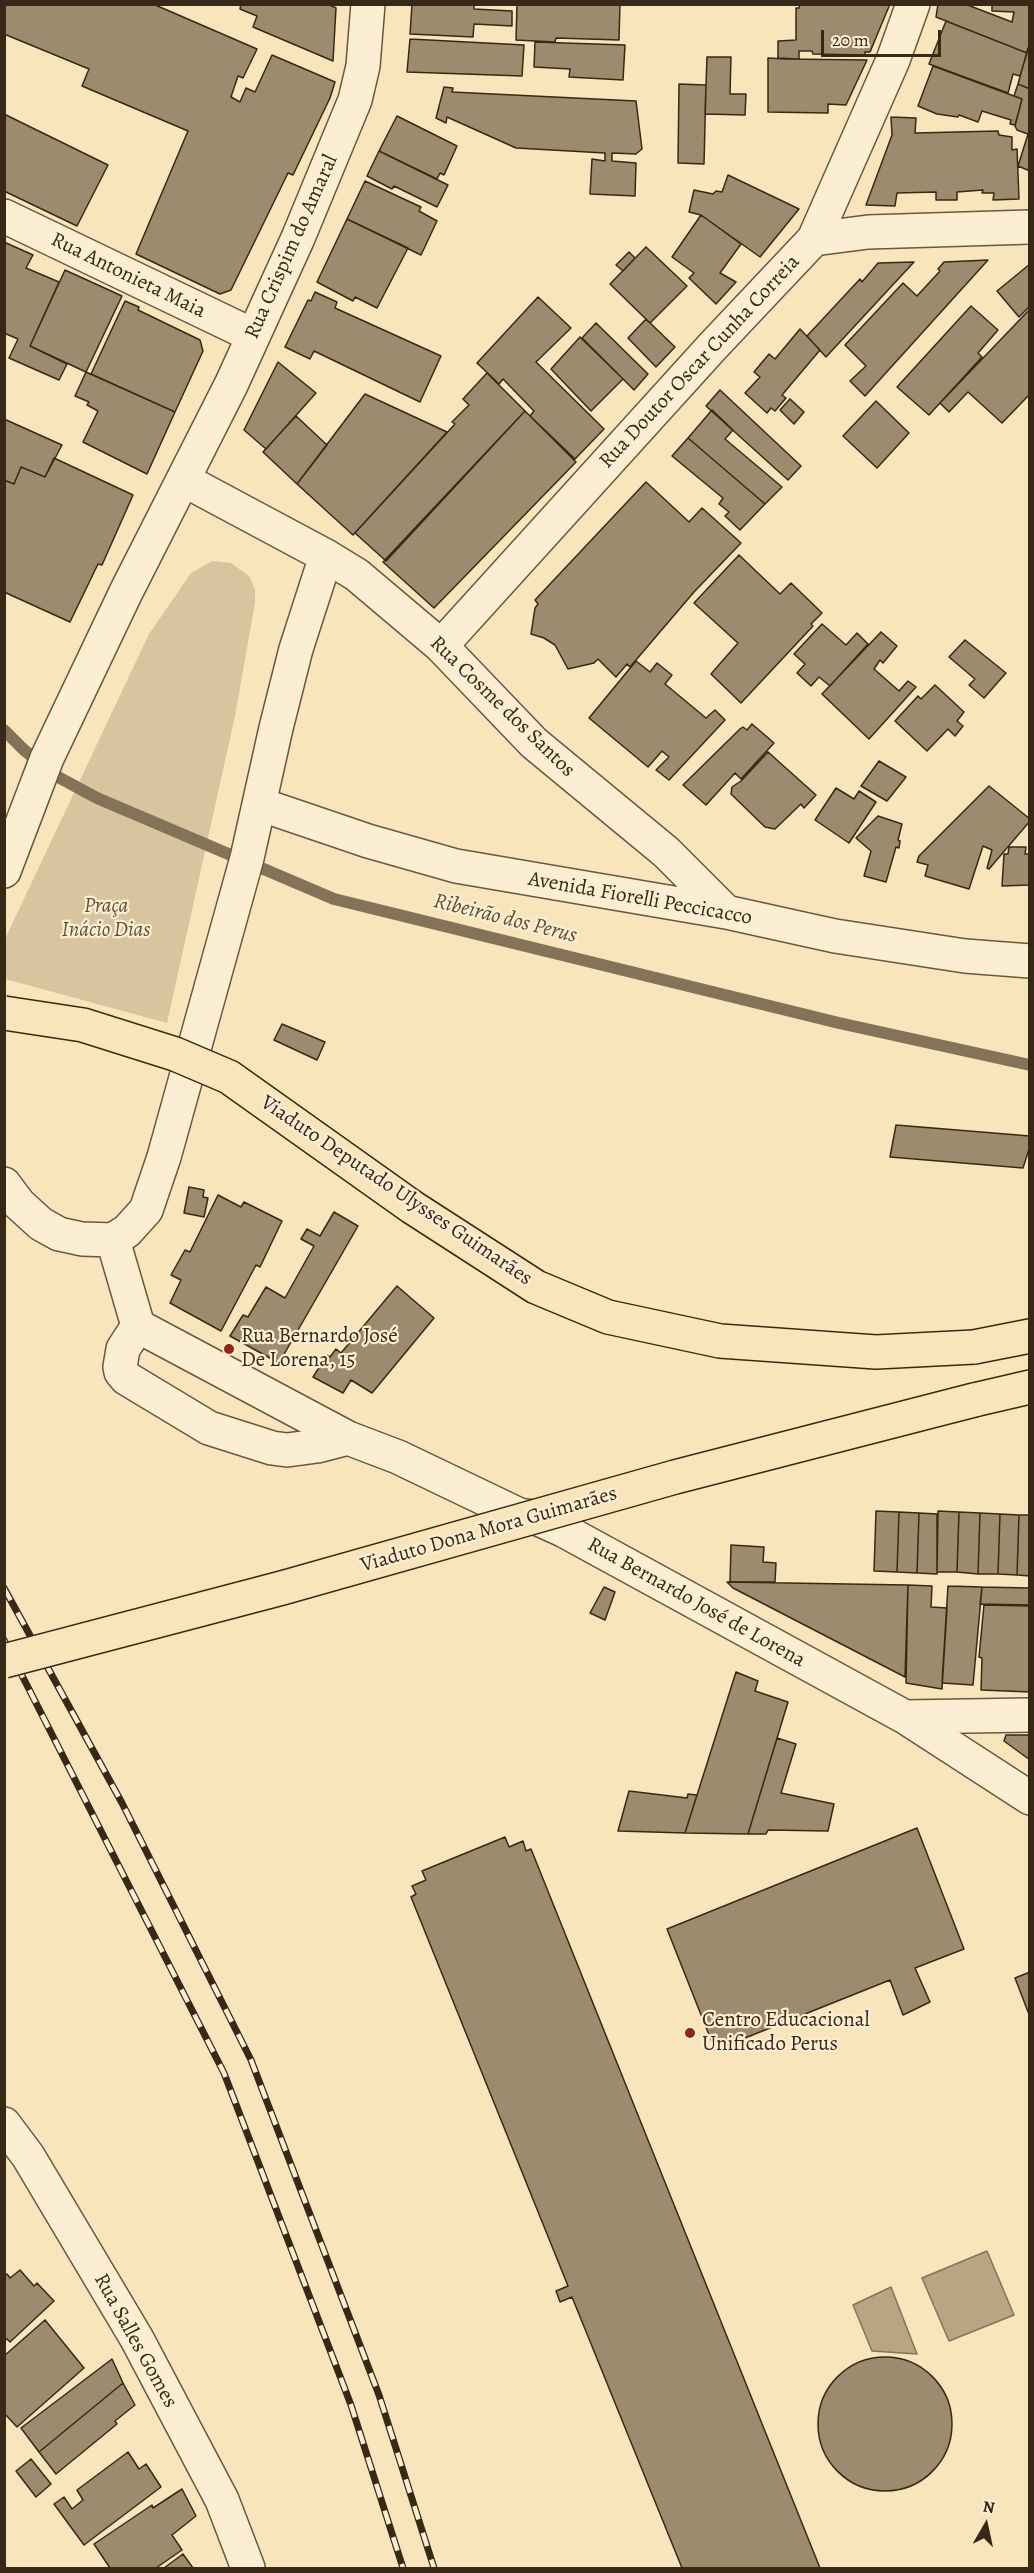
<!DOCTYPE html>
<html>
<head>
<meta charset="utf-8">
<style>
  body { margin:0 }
  #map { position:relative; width:1034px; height:2573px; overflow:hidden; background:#f9e5bc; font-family:Alegreya,serif }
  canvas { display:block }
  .frame { position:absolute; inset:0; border:6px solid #372916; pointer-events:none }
  .north { position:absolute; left:956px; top:2495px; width:60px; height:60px; -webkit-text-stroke:4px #fbeed3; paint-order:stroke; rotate:9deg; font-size:16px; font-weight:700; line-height:24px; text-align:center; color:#372916 }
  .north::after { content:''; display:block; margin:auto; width:21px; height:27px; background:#372916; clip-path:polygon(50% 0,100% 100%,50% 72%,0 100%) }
  .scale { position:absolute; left:821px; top:30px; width:120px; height:27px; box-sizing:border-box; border:3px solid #372916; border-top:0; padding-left:8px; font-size:18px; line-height:21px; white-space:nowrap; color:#372916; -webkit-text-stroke:4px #fbeed3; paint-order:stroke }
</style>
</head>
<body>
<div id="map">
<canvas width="1034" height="2573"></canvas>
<div class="frame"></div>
<div class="north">N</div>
<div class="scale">20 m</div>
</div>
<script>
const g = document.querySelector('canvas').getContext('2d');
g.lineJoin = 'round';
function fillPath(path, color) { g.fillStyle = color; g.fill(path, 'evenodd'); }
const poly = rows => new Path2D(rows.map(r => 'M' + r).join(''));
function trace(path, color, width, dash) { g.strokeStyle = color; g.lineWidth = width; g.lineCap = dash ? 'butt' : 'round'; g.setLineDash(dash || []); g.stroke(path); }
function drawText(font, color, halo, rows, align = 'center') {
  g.font = font + ' Alegreya,serif'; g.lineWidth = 4.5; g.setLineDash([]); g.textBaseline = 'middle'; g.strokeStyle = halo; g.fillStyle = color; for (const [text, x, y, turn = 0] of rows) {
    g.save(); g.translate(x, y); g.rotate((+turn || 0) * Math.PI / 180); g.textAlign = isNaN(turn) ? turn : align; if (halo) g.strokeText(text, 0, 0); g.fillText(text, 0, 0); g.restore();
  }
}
fillPath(poly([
  [212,561,231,563,249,576,255,589,255,603,235,716,167,1023,5,979,5,939,149,634,191,573]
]), '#d8c5a0');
const water = poly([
  [987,2251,1014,2315,949,2341,922,2278,987,2251],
  [891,2287,917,2354,872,2351,853,2305,891,2287]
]);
fillPath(water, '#b7a584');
trace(water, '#847358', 1.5);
trace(poly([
  [4,730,24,750,58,777,97,798,334,899,839,1023,1030,1065]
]), '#847358', 12);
const building = poly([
  [4,4,153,4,257,49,243,78,238,76,231,97,240,102,246,88,255,92,272,55,335,82,330,98,293,175,288,173,231,290,220,294,136,254,188,131,82,86,89,69,4,34,4,4],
  [241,4,328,4,336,8,333,61,253,27,257,16,240,9,241,4],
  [412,4,474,4,474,9,512,11,512,26,474,24,473,37,410,34,412,4],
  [517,4,620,4,619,40,556,38,555,42,516,40,517,4],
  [800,4,890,4,870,52,865,52,865,55,813,54,812,51,799,51,799,59,778,58,778,41,796,40,796,8,799,8,800,4],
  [938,4,965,4,1012,22,1014,12,992,11,992,4,1030,4,1030,44,1027,53,936,17,938,4],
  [946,21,1027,53,1020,76,1013,74,1008,93,929,64,946,21],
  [410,39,524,45,522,76,407,72,410,39],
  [535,42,625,45,623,80,569,77,570,69,534,67,535,42],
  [1028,48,1030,49,1030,89,1018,84,1028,48],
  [707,57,731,57,730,94,746,94,745,115,705,114,707,57],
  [768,58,785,59,867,60,846,105,828,104,828,113,768,112,768,58],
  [933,66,1022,99,1015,125,1010,124,1011,120,982,111,978,122,959,115,958,117,937,114,918,106,933,66],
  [679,84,706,85,704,164,678,163,679,84],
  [1018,84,1030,89,1030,171,1018,166,1028,134,1017,130,1015,126,1022,99,1014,96,1018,84],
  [444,87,453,88,452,92,636,101,642,149,636,154,612,153,612,161,636,163,635,196,590,194,592,159,605,161,605,153,516,148,447,117,446,123,436,118,444,87],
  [4,114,108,165,77,226,4,191,4,114],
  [397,116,457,146,444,175,440,173,437,179,379,151,397,116],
  [891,117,916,118,915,133,998,131,999,135,1012,137,1012,150,1017,149,1019,199,993,200,994,193,982,193,983,190,957,192,957,200,936,200,936,192,897,193,895,206,866,205,892,135,891,117],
  [379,151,448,185,437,207,394,186,392,189,367,176,379,151],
  [728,175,799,209,760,257,701,215,689,212,694,190,713,194,716,191,722,192,728,175],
  [365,181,421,207,419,211,437,221,421,255,347,219,365,181],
  [701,215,741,244,720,273,736,282,716,304,689,278,694,273,672,257,701,215],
  [347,219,408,248,377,308,355,297,353,301,317,282,347,219],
  [4,242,33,255,26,268,59,282,30,346,67,364,59,380,9,358,18,339,4,333,4,242],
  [646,247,687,286,650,323,610,284,646,247],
  [629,252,635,258,623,271,616,265,629,252],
  [988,260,865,396,850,381,866,366,845,345,903,283,917,296,940,271,938,269,944,262,988,260],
  [914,262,826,357,807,336,860,279,862,282,878,263,914,262],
  [1030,264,1030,306,1019,317,997,291,1030,264],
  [65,270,122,296,86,372,30,346,65,270],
  [315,292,337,302,335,308,441,356,420,402,314,351,310,359,285,347,308,300,311,301,315,292],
  [538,297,571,328,536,362,604,429,575,459,530,416,534,411,503,379,499,384,477,363,538,297],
  [125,301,139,307,138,310,200,340,203,351,175,412,91,374,125,301],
  [971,306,998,330,978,353,982,357,929,415,897,387,971,306],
  [1030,309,1030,394,1002,423,968,392,949,412,940,403,1030,309],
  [646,319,675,347,656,367,628,338,646,319],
  [596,323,648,374,634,390,582,338,596,323],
  [800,329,820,350,782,395,786,398,775,411,771,408,767,413,745,393,760,377,754,372,769,354,775,359,800,329],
  [580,337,623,379,591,411,551,369,580,337],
  [278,362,316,393,266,449,244,430,278,362],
  [86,372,175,412,147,474,83,442,98,411,87,405,89,402,75,396,86,372],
  [487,373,525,411,386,561,355,533,455,424,452,422,469,405,463,399,487,373],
  [720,390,801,466,788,480,706,406,720,390],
  [365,394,447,432,353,535,297,484,365,394],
  [790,399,804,412,794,424,780,410,790,399],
  [876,401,909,433,877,468,843,436,876,401],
  [712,410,733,430,725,439,782,487,765,504,688,438,712,410],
  [525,411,576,462,434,608,383,562,525,411],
  [296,416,327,445,297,484,263,452,296,416],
  [4,419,62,445,45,477,21,467,14,484,4,480,4,419],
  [688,438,765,504,740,530,725,516,729,512,719,504,723,498,672,456,688,438],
  [54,458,133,495,102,565,98,564,70,622,4,592,4,480,14,484,21,467,45,477,54,458],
  [646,482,689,522,702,508,741,543,694,592,630,667,627,664,616,677,598,659,594,663,568,669,555,645,544,638,531,634,535,608,538,604,535,600,646,482],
  [739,555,780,594,791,583,822,613,811,624,813,626,741,703,711,674,738,643,694,603,739,555],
  [822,624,846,645,857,633,868,644,830,686,819,677,811,686,797,673,805,664,794,654,822,624],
  [881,632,897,646,883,663,880,660,874,669,899,691,908,681,916,687,869,739,822,694,881,632],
  [965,640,1006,673,984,698,969,685,975,679,949,657,965,640],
  [636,661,650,672,657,663,672,675,665,684,706,718,715,710,725,720,669,780,656,770,669,757,662,751,648,767,589,718,636,661],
  [935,685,964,712,957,721,963,726,955,736,948,729,927,751,895,721,918,696,921,699,935,685],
  [752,724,774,743,741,779,735,773,706,805,683,785,740,729,743,727,747,730,752,724],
  [768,752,816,795,804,808,801,804,775,829,765,827,731,794,732,787,741,781,768,752],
  [879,761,906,777,887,801,861,786,879,761],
  [989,786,1030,819,1030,821,989,869,987,868,992,850,983,846,969,889,925,876,928,865,917,862,919,856,989,786],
  [836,788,854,799,859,791,876,802,849,843,815,820,836,788],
  [878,816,902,824,898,840,900,841,899,848,896,847,886,882,864,876,871,851,856,838,878,816],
  [1009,847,1026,847,1025,854,1030,854,1030,885,1002,886,1004,854,1008,854,1009,847],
  [282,1024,325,1042,317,1060,274,1040,282,1024],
  [896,1125,1030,1136,1030,1146,1023,1168,890,1157,896,1125],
  [189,1187,204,1190,203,1197,208,1198,204,1217,184,1213,189,1187],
  [218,1195,241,1207,244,1202,282,1221,260,1267,256,1265,221,1331,170,1303,181,1280,171,1275,185,1250,190,1252,218,1195],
  [334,1212,358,1226,279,1363,230,1336,243,1315,248,1317,266,1287,285,1298,314,1246,301,1239,307,1229,320,1236,334,1212],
  [397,1286,434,1318,372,1393,351,1380,343,1393,313,1377,327,1355,330,1357,336,1349,341,1353,397,1286],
  [876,1511,899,1512,897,1572,874,1571,876,1511],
  [938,1511,959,1512,957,1572,937,1572,938,1511],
  [899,1512,919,1513,917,1573,897,1572,899,1512],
  [959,1512,980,1513,978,1574,957,1572,959,1512],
  [919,1513,937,1514,937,1574,917,1573,919,1513],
  [980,1513,1000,1514,998,1574,978,1574,980,1513],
  [1000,1514,1019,1515,1017,1575,998,1574,1000,1514],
  [1019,1515,1030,1515,1030,1576,1017,1575,1019,1515],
  [731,1545,764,1547,763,1562,776,1563,775,1582,730,1582,731,1545],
  [727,1582,908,1585,905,1677,733,1588,727,1582],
  [908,1585,932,1586,931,1607,947,1608,942,1689,906,1683,908,1585],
  [948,1586,982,1587,973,1685,942,1683,948,1586],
  [604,1587,615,1592,605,1620,590,1613,604,1587],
  [982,1587,1030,1588,1030,1605,980,1604,982,1587],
  [984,1605,1030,1606,1030,1692,981,1690,982,1658,979,1657,984,1605],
  [736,1672,758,1681,755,1691,788,1702,748,1834,685,1833,736,1672],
  [1006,1735,1030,1735,1030,1760,1004,1741,1006,1735],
  [777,1738,796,1744,781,1793,834,1804,828,1831,768,1830,766,1834,748,1834,777,1738],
  [629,1791,687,1798,688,1794,697,1795,685,1833,618,1831,629,1791],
  [917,1828,964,1949,915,1968,930,2002,903,2015,890,1980,715,2050,667,1929,917,1828],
  [505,1837,509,1847,523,1841,526,1851,531,1849,820,2568,682,2568,572,2297,560,2302,556,2291,568,2286,411,1897,416,1894,412,1886,426,1880,422,1871,505,1837],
  [1030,1972,1030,2017,1015,1978,1030,1972],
  [20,2270,34,2286,37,2283,54,2301,10,2342,7,2339,4,2341,4,2276,7,2274,10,2278,20,2270],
  [45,2320,84,2368,17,2427,4,2413,4,2356,45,2320],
  '818 2424a67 67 0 1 1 134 0a67 67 0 1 1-134 0Z',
  [112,2359,123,2383,39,2452,21,2428,112,2359],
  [123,2383,135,2405,115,2421,117,2424,56,2474,39,2452,123,2383],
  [128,2452,139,2469,146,2464,161,2487,84,2545,54,2504,64,2497,72,2509,83,2500,77,2490,128,2452],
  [31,2459,51,2484,36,2497,16,2471,31,2459],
  [182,2489,196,2516,172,2535,182,2550,156,2568,110,2568,94,2544,152,2505,153,2508,182,2489],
  [183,2554,193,2568,164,2568,183,2554]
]);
fillPath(building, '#9c8b6c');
trace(building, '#372916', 1.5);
const minor = poly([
  [4,216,252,335],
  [814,239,893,60,913,4],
  [184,480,326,556,357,575,441,646,534,743,666,852,726,912],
  [441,646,713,346,814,239,868,232,1030,227],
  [259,804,368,841,456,866,726,912,835,936,965,956,1030,961],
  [4,871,47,758,126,592,231,385,298,238,355,100,363,66,368,4],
  [4,1184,19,1204,41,1224,59,1234,82,1239,113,1240],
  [113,1240,138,1326,348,1438,398,1457,519,1515,534,1517,563,1530,905,1717,1030,1798],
  [113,1240,127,1231,146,1210,164,1157,247,858,276,728,296,649,326,556],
  [138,1326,123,1349,120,1367,121,1372,126,1378,209,1428,272,1448,287,1450,317,1446,348,1438],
  [905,1717,1030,1715],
  [4,2124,28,2156,137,2339,222,2500,248,2568]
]);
const major = poly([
  [974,1347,1030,1336],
  [974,1400,1030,1387]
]);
trace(minor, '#685840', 36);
trace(major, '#372916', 36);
trace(minor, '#fbeed3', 33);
trace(major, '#f9e5bc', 33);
const rail = poly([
  [4,1588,122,1803,251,2060,379,2395,434,2568],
  [4,1640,224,2073,351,2405,403,2568]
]);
trace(rail, '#372916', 7);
trace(rail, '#fbeed3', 4.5, [14]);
const majorBridge = poly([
  [4,1013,83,1025,175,1054,229,1077,412,1207,536,1287,608,1317,720,1341,876,1352,974,1347],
  [4,1661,282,1588,675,1477,974,1400]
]);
trace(majorBridge, '#372916', 36, []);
trace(majorBridge, '#f9e5bc', 33);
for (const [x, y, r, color] of [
  [229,1349,6,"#8f2418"],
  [690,2033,6,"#8f2418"]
]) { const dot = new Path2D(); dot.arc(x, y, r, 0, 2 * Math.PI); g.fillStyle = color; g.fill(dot); trace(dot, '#fbeed3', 2); }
drawText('21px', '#372916', '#fbeed3', [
  ["Rua Crispim do Amaral",292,247,-66],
  ["Rua Antonieta Maia",128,276,26],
  ["Rua Doutor Oscar Cunha Correia",700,362,-47],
  ["Rua Cosme dos Santos",502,707,44],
  ["Avenida Fiorelli Peccicacco",640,899,10],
  ["Viaduto Deputado Ulysses Guimarães",396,1191,34],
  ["Viaduto Dona Mora Guimarães",489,1530,-16],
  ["Rua Bernardo José de Lorena",696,1603,29],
  ["Rua Salles Gomes",135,2341,61]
]);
drawText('italic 21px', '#5f5038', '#fbeed3', [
  ["Praça",106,907],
  ["Inácio Dias",106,931]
]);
drawText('21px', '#372916', '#fbeed3', [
  ["Rua Bernardo José",241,1337],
  ["De Lorena, 15",241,1361],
  ["Centro Educacional",702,2021],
  ["Unificado Perus",702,2045]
], 'left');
drawText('italic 22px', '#5d4e37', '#fbeed3', [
  ["Ribeirão dos Perus",505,919,14]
]);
</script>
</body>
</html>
